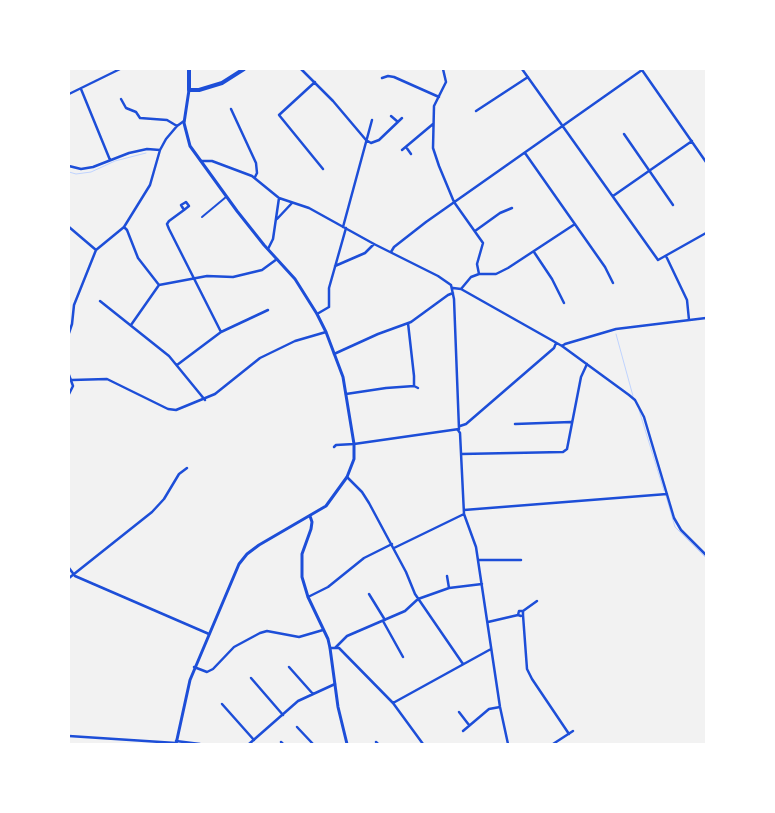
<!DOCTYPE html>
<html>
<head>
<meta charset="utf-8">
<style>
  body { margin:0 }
  #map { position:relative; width:775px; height:813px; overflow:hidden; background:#f2f2f2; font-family:Literata,serif }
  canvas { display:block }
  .frame { position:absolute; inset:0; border:70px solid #fff; pointer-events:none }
</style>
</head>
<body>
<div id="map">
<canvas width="775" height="813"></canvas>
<div class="frame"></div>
</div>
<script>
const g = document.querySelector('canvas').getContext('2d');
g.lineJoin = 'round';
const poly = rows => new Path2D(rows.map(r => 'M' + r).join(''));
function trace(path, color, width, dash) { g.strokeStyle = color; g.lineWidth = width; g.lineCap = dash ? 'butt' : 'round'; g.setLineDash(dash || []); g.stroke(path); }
trace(poly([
  [69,172,76,174,91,172,115,161,146,153],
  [616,334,633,396],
  [639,410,664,491],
  [666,496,675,527,706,558]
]), '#bfd3fe', 1);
trace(poly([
  [202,217,226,197]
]), '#1d4ed8', 2);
trace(poly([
  [301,69,333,101,366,140,371,143,379,140,402,118],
  [443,69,446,82,434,106,433,148,439,166,454,202,483,243,477,264,479,274],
  [522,69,658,260,706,233],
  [642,70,706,162],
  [382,78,388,76,394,77,439,97],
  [315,82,279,115,323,169],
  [81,89,110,160],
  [69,94,120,69],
  [121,99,126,108,136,112,140,118,167,120,177,126],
  [231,109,256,163,257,173,255,177],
  [476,111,528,77],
  [391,116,398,122],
  [624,134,673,205],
  [406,147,411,154],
  [402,150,433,124],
  [525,153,605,267,613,283],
  [201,161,212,161,252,176,279,198,309,208,374,244,438,276,451,285,454,299,459,429,354,444,336,445,334,447],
  [69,166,81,169,93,167,129,153,147,149,160,150],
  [613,196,692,141],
  [184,210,181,205,186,202,189,206,184,210,169,221,167,224,169,229,221,332],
  [277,219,292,203],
  [69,227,96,250],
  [124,227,127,230,138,258,159,285,207,276,233,277,262,270,277,259],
  [343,227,372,120],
  [475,231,500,213,512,208],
  [268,249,273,239,279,198],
  [391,252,394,247,426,222,642,70],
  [534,252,552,279,564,303],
  [666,256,687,300,689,320],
  [335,266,365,253,374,244],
  [453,288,461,289,562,346,629,395,635,400,644,417,674,518,681,530,706,555],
  [461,289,471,277,479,274,496,274,508,268,575,224],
  [100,301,169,356,205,400],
  [317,314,329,307,329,288,346,228],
  [408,323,414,376,414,386],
  [131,325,159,285],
  [69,333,72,324,74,305,96,250,124,227,150,185,160,150,166,139,177,126,184,121],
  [562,346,565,344,616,329,706,318],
  [334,354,378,334,411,322,448,295,453,293],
  [177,365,221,332,268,310],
  [69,375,73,386,69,394],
  [72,380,107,379,168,409,176,410,215,394,260,358,295,341,326,332],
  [346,394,386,388,414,386,418,388],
  [515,424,571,422],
  [460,426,466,424,554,348,556,343],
  [458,430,460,433,464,514,476,547,500,707,508,744],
  [461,454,563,452,567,449,581,377,587,364],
  [347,477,362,492,369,503,406,572,415,594,463,664],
  [464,510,667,494],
  [394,548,464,514],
  [478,560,521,560],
  [69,568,75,576,209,634],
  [447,576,449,588],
  [69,578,152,512,164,499,179,474,187,468],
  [369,594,385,620],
  [308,597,328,587,364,558,392,544],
  [523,611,537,601],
  [523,615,527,669,532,679,569,734],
  [383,621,403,657],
  [488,622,518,615,521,616,523,615,523,611,519,611,518,615],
  [330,648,339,648,393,703,423,744],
  [335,648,347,636,405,611,418,599,449,588,482,584],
  [194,667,207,672,213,669,234,647,260,633,267,631,299,637,323,630],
  [289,667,313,694],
  [251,678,283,715],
  [393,703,491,649],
  [222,704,254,740],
  [459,712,469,725],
  [297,727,313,744],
  [463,731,489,709,500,707],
  [69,736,176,743],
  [176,741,200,744],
  [281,742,283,744],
  [376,742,378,744],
  [249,744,298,701,335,684],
  [553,744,573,731]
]), '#1d4ed8', 2.5);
trace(poly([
  [310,516,312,522,311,529,302,554,302,577,308,597,328,639,330,648,338,707,347,744],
  [176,744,190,680,239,564,247,554,259,545,326,506,347,477,354,459,354,444,343,377,326,332,317,314,295,279,264,245,237,211,190,146,184,123,189,90]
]), '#1d4ed8', 3);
trace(poly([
  [189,69,189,90,199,90,222,83,244,69]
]), '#1d4ed8', 4);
</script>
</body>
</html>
